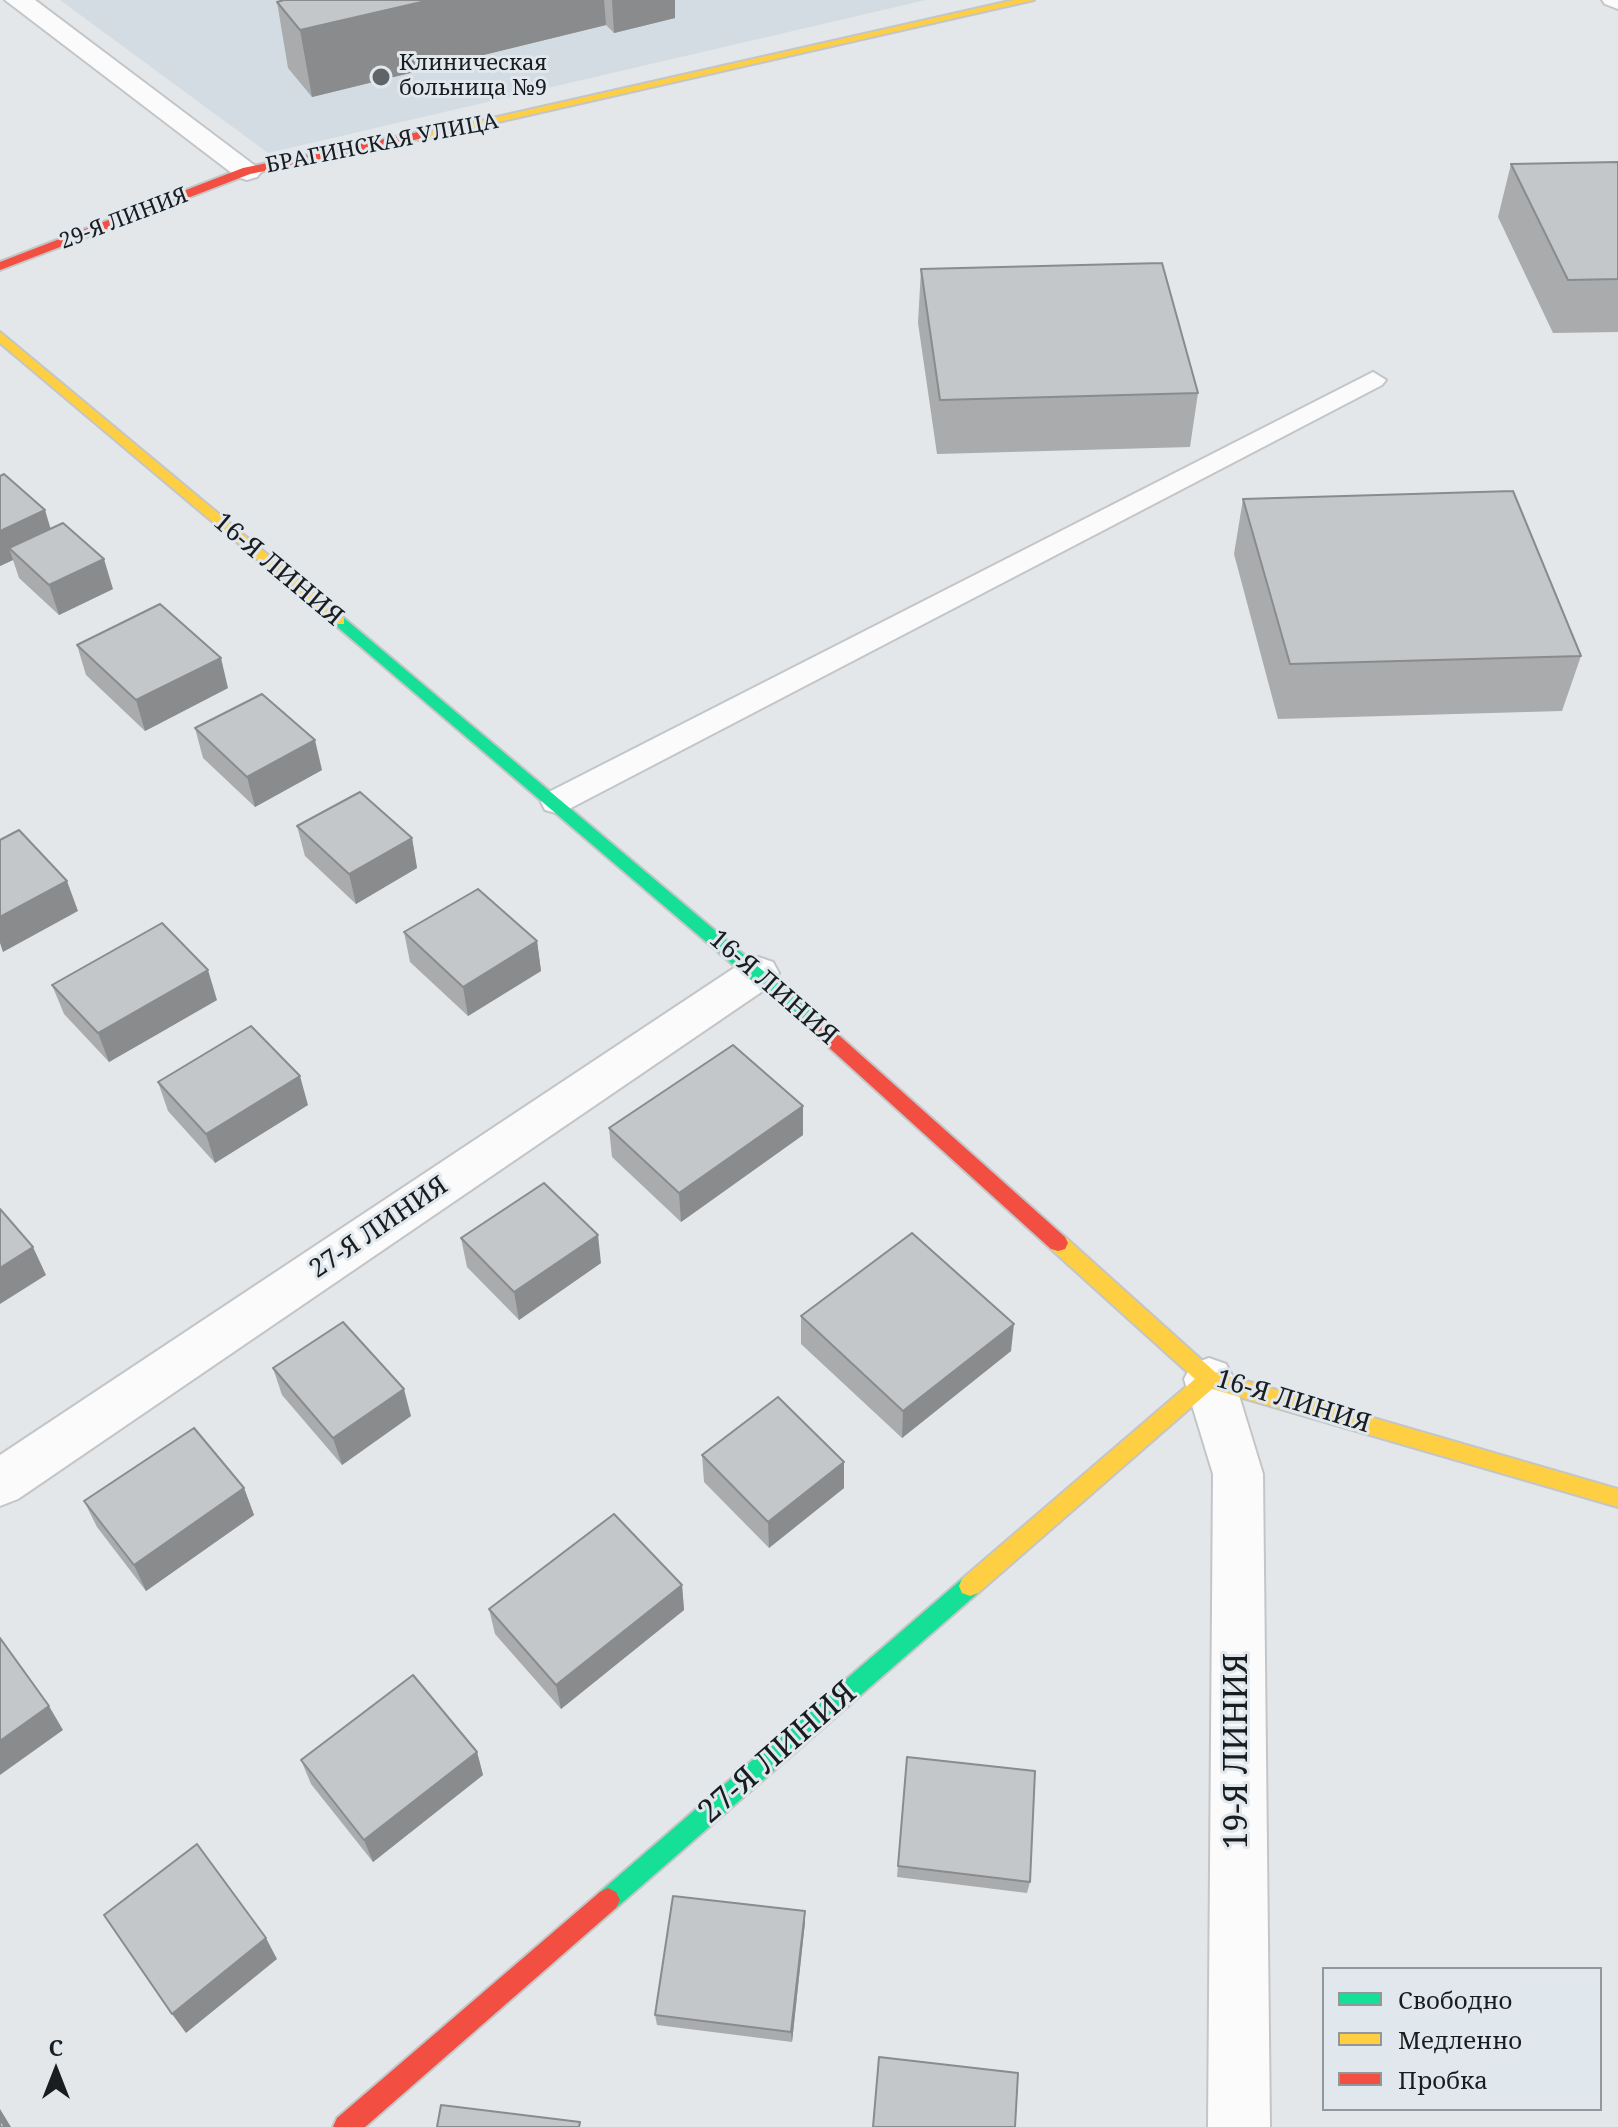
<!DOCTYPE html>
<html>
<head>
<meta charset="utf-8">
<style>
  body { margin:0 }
  #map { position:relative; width:1618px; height:2127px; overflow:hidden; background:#e4e7ea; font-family:"Noto Serif",serif }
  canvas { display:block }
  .legend { position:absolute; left:1322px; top:1967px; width:280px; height:144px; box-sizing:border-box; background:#e1e8ed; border:2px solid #91979b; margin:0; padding:10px 14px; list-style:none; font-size:24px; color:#1a1d1f }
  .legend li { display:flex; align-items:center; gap:16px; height:40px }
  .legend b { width:40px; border:2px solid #91979b }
  .north { position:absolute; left:16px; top:2031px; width:80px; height:80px; -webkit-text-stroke:6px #e1e8ed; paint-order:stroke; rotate:0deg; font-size:22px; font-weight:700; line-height:32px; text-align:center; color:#1a1d1f }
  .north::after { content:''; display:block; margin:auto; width:28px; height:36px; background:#1a1d1f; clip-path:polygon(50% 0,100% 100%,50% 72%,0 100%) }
</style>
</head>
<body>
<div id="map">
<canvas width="1618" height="2127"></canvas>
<ul class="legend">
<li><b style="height:10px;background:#16e098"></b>Свободно</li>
<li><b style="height:10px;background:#ffcf43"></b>Медленно</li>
<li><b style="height:10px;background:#f24e42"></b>Пробка</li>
</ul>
<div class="north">С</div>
</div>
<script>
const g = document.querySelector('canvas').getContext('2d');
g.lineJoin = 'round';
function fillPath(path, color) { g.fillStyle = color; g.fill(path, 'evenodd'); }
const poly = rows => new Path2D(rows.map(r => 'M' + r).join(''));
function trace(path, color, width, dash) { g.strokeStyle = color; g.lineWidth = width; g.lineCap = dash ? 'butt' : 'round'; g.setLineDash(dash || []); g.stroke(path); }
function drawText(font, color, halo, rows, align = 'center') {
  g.font = font + ' "Noto Serif",serif'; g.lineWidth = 6; g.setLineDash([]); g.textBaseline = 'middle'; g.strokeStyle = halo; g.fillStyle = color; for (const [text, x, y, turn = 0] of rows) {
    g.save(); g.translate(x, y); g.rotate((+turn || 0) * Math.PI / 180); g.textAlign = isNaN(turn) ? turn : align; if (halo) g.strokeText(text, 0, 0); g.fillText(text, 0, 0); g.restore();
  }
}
fillPath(poly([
  [60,0,926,0,268,153]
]), '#d2dce2');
const lane = poly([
  [1602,0,1618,0,1618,9,1605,4,1602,0],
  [1373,372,1386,380,1382,385,567,810,556,813,545,810,541,802,545,794,1373,372]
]);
const street = poly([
  [5,0,35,0,262,171,257,177,247,180,237,177,5,0],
  [758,957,773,962,779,973,773,984,18,1499,0,1506,0,1455,743,962,758,957],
  [1209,1358,1226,1364,1234,1379,1263,1474,1270,2127,1208,2127,1213,1474,1184,1379,1192,1364,1209,1358]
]);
const fast = poly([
  [339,616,344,618,825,1023,828,1028,825,1033,813,1033,334,624,331,621,339,616],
  [970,1576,978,1579,981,1586,978,1593,616,1908,608,1912,600,1908,596,1900,600,1892,962,1579,970,1576]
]);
const slow = poly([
  [1014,0,1034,0,419,140,413,136,1014,0],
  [0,332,344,618,344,624,334,624,0,343,0,332],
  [1058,1235,1065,1237,1215,1372,1618,1489,1618,1507,1212,1389,978,1593,970,1596,962,1593,959,1586,962,1579,1195,1379,1051,1249,1048,1243,1051,1237,1058,1235]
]);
const jam = poly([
  [419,132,425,136,423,138,250,174,0,270,0,262,243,168,419,132],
  [819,1021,825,1023,1065,1237,1068,1243,1065,1249,1058,1251,1051,1249,813,1033,810,1028,813,1023,819,1021],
  [608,1888,616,1892,620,1900,616,1908,365,2127,333,2127,337,2118,600,1892,608,1888]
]);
trace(lane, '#c3c5c7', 4);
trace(street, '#c3c5c7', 4);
trace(fast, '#c3c5c7', 4);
trace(slow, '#c3c5c7', 4);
trace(jam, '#c3c5c7', 4);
fillPath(lane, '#fbfbfc');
fillPath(street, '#fbfbfc');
fillPath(fast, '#16e098');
fillPath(slow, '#ffcf43');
fillPath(jam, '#f24e42');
fillPath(poly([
  [284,0,675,0,675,18,614,33,606,25,312,97,288,68,277,2],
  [1618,162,1618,332,1553,333,1498,217,1511,164],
  [921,269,1198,393,1190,447,937,454,918,323],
  [0,476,50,528,113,589,59,615,19,578,13,560,0,566],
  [1243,499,1581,656,1562,711,1278,719,1234,554],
  [77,645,228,688,145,731,86,675],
  [195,728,322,770,255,807,203,758],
  [297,826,412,838,417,868,356,904,305,856],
  [404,932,537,941,541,971,468,1016,410,962],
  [52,985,217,1000,109,1062,64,1014],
  [158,1082,308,1105,215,1163,168,1111],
  [803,1106,803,1135,681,1222,612,1157,609,1128],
  [461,1238,601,1263,519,1320,467,1267],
  [801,1316,1011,1351,902,1438,801,1344],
  [273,1368,411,1416,342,1465,282,1395],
  [702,1455,844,1462,844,1488,769,1548,704,1482],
  [244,1488,254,1515,146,1591,97,1527,84,1501],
  [682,1585,684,1610,561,1709,495,1634,489,1609],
  [477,1752,483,1775,373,1862,311,1784,301,1760],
  [907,1757,1030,1882,1027,1893,897,1877],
  [805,1911,805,1922,792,2042,657,2025,655,2015]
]), '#a9abad');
fillPath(poly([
  [430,0,604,0,606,25,312,97,300,30],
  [612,0,675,0,675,18,614,33],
  [45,510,54,540,9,548,13,560,0,566,0,531],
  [104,559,113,589,59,615,49,585],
  [221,658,228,688,145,731,136,700],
  [315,740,322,770,255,807,247,777],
  [412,838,417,868,356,904,349,874],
  [67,881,78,911,3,952,0,943,0,917],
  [537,941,541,971,468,1016,463,987],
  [208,970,217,1000,109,1062,98,1033],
  [300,1076,308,1105,215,1163,206,1134],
  [803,1106,803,1135,681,1222,679,1193],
  [598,1235,601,1263,519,1320,514,1292],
  [33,1247,46,1275,0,1304,0,1268],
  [1014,1324,1011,1351,902,1438,903,1411],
  [404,1389,411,1416,342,1465,333,1438],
  [844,1462,844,1488,769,1548,768,1522],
  [244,1488,254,1515,146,1591,134,1565],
  [682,1585,684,1610,561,1709,556,1685],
  [49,1706,63,1730,0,1775,0,1741],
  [477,1752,483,1775,373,1862,364,1840],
  [805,1911,805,1922,792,2042,791,2032],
  [266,1938,277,1959,186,2033,172,2014],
  [0,2109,11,2127,5,2127,0,2119]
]), '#898b8d');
const building = poly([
  [284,0,430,0,300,30,277,2,284,0],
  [1618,162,1618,279,1568,280,1511,164,1618,162],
  [1162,263,1198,393,940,400,921,269,1162,263],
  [4,474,45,510,0,531,0,476,4,474],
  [1513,491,1581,656,1290,664,1243,499,1513,491],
  [63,523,104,559,49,585,9,548,63,523],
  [160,604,221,658,136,700,77,645,160,604],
  [262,694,315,740,247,777,195,728,262,694],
  [360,792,412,838,349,874,297,826,360,792],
  [19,830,67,881,0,917,0,840,19,830],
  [478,889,537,941,463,987,404,932,478,889],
  [162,923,208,970,98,1033,52,985,162,923],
  [251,1026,300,1076,206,1134,158,1082,251,1026],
  [733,1045,803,1106,679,1193,609,1128,733,1045],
  [544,1183,598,1235,514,1292,461,1238,544,1183],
  [0,1209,33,1247,0,1268,0,1209],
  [912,1233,1014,1324,903,1411,801,1316,912,1233],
  [343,1322,404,1389,333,1438,273,1368,343,1322],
  [778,1397,844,1462,768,1522,702,1455,778,1397],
  [194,1428,244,1488,134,1565,84,1501,194,1428],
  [614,1514,682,1585,556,1685,489,1609,614,1514],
  [0,1638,49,1706,0,1741,0,1638],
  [413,1675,477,1752,364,1840,301,1760,413,1675],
  [907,1757,1035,1771,1030,1882,898,1866,907,1757],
  [197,1844,266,1938,172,2014,104,1915,197,1844],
  [673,1896,805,1911,791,2032,655,2015,673,1896],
  [879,2057,1018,2073,1015,2127,873,2127,879,2057],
  [441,2105,580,2122,579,2127,437,2127,441,2105],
  [0,2119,5,2127,0,2127,0,2119]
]);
fillPath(building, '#c4c7c9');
trace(building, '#898b8d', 2);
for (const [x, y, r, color] of [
  [381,77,10,"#616466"]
]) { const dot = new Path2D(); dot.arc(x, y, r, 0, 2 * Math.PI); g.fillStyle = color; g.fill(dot); trace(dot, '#e1e8ed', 3); }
drawText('22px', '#1a1d1f', '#e1e8ed', [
  ["Клиническая",399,64],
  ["больница №9",399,89]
], 'left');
drawText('22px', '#1a1d1f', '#e1e8ed', [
  ["БРАГИНСКАЯ УЛИЦА",382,144,-11],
  ["29-Я ЛИНИЯ",124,219,-21]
]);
drawText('26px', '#1a1d1f', '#e1e8ed', [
  ["16-Я ЛИНИЯ",278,570,40],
  ["16-Я ЛИНИЯ",773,988,41],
  ["27-Я ЛИНИЯ",379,1228,-34],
  ["16-Я ЛИНИЯ",1293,1402,17]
]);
drawText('32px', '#1a1d1f', '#e1e8ed', [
  ["19-Я ЛИНИЯ",1238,1751,-90],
  ["27-Я ЛИНИЯ",778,1753,-41]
]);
</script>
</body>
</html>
